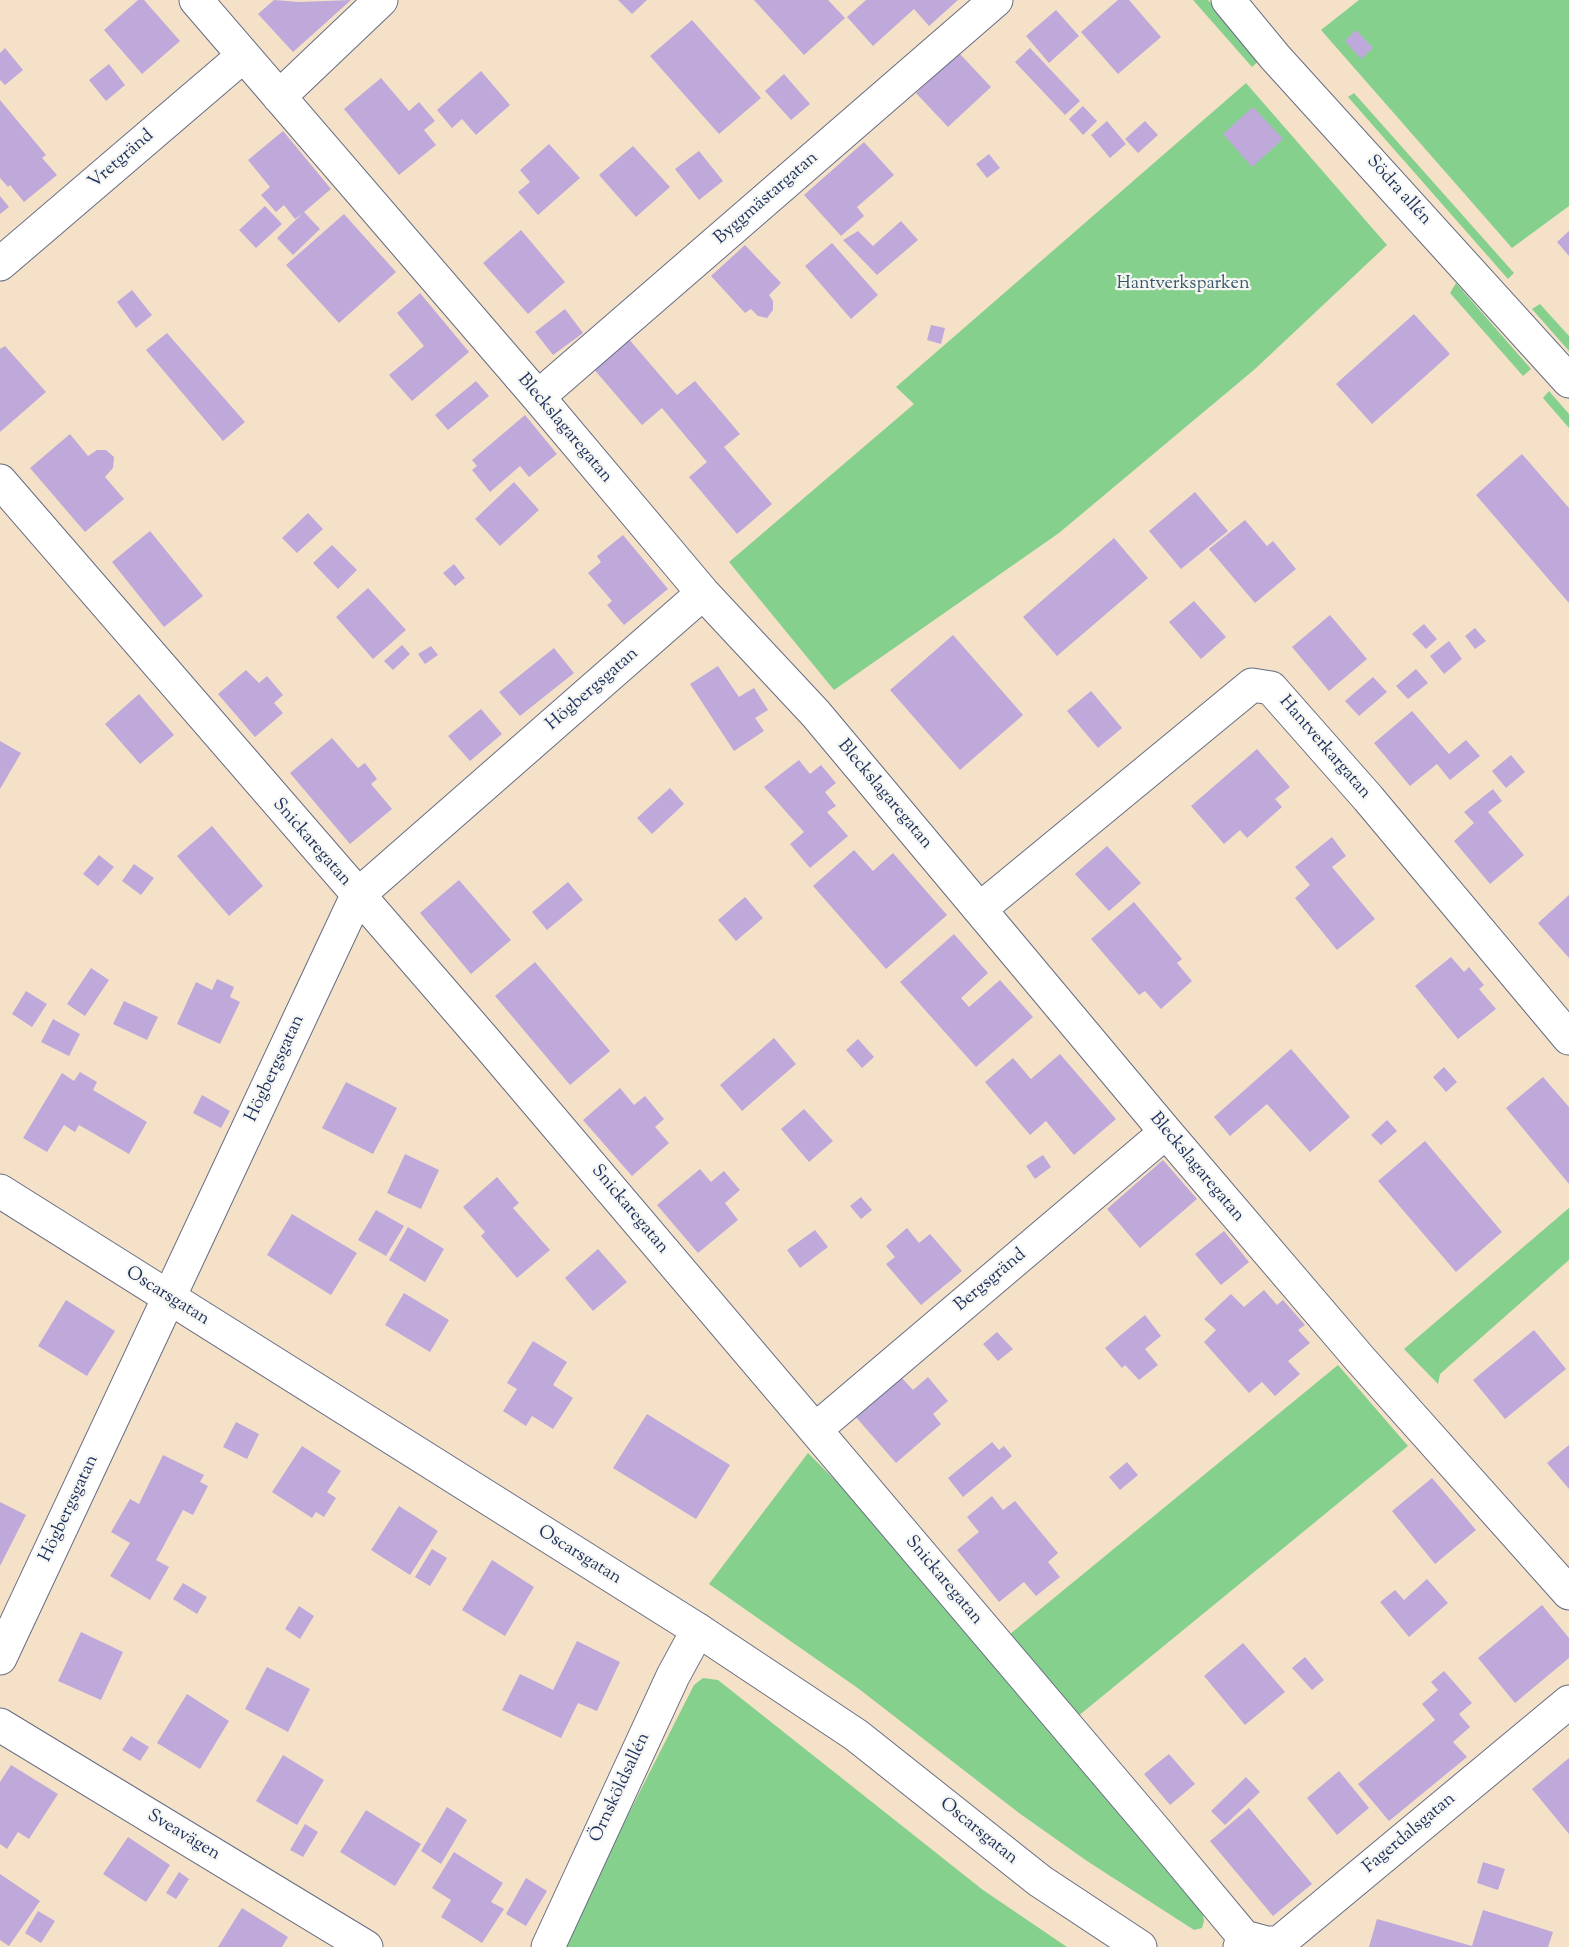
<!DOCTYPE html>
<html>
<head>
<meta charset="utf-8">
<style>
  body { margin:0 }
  canvas { display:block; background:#f4e1c8 }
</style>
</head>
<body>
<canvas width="1569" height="1947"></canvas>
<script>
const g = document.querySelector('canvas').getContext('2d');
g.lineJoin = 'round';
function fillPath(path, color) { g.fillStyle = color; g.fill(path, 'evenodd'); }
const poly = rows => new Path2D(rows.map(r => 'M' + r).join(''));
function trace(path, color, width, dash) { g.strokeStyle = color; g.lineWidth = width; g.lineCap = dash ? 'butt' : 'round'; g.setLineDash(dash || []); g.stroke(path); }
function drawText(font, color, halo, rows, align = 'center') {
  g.font = font + ' "Sorts Mill Goudy",serif'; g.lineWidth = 4.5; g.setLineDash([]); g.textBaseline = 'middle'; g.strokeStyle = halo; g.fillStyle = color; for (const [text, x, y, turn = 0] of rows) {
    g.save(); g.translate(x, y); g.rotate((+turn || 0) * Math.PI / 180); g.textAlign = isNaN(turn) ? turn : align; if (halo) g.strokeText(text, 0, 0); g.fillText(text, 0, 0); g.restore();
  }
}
fillPath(poly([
  [1193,0,1208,0,1260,60,1252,67],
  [1359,0,1569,0,1569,206,1512,248,1321,30],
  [1246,83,1387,245,1255,369,1059,533,834,690,729,562,914,404,896,387],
  [1354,93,1514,273,1508,279,1348,97],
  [1456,283,1531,369,1523,376,1450,293],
  [1540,304,1569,336,1569,351,1532,309],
  [1549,391,1569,414,1569,428,1543,398],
  [1569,1208,1569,1260,1440,1374,1438,1384,1404,1349],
  [1338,1365,1408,1446,1077,1717,1010,1634],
  [808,1453,857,1502,1202,1909,1204,1921,1202,1928,1194,1930,1087,1861,1019,1813,859,1689,709,1584],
  [703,1678,718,1680,983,1890,1067,1947,561,1947,694,1685]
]), '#86d08d');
fillPath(poly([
  [138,0,144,0,180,41,142,74,104,30],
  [274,0,299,2,351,0,293,52,258,14],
  [618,0,647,0,632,14],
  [754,0,828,0,845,18,804,55],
  [866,0,958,0,929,26,914,9,873,46,847,17],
  [1118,0,1129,0,1161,37,1118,74,1081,32],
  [1056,10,1079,36,1049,63,1026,36],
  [692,20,761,98,719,134,650,56],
  [1356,30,1373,48,1361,59,1345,41],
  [5,48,23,70,5,85,0,80,0,53],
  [1030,48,1080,101,1065,115,1015,62],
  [959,53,991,87,948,127,916,93],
  [109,64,125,85,106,101,89,80],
  [481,71,510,105,476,135,462,119,452,128,437,110],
  [784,74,810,104,791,120,765,91],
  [381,78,409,111,419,102,435,121,424,130,436,145,399,175,344,109],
  [0,100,46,155,42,158,57,175,24,202,10,185,8,187,0,178],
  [1083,106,1097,121,1083,135,1069,119],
  [1253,107,1283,139,1252,167,1223,134],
  [1107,121,1126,144,1110,158,1091,135],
  [1145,121,1158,135,1138,153,1125,139],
  [283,131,331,189,304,212,320,229,293,255,277,238,302,214,295,219,284,205,276,212,261,195,270,187,248,160],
  [864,142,894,175,857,207,864,216,841,236,804,195],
  [549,144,580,178,538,215,518,192,530,182,520,170],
  [633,146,670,187,636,217,599,175],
  [699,151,723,181,699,200,675,169],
  [989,154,1000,168,987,178,976,164],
  [0,196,9,207,0,214],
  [265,206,282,224,256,248,239,230],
  [344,214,396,272,339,323,286,265],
  [901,221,918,240,877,275,843,240,858,231,873,246],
  [521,230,565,282,528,314,483,263],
  [1569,231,1569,256,1557,242],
  [832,243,878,295,851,319,805,266],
  [745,245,781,283,769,295,773,301,773,310,767,318,758,316,751,309,745,313,711,276],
  [132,290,152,315,136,328,117,302],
  [420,293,469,352,412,401,389,375,424,346,397,313],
  [565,309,583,333,553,355,535,332],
  [1414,314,1450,354,1372,424,1336,384],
  [931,325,945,328,941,344,927,340],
  [167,333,245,422,223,441,146,350],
  [627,337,677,395,695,381,740,434,724,447,772,504,737,534,689,477,707,462,662,408,642,425,592,367],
  [5,346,46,392,0,432,0,349],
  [476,381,489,396,448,430,435,415],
  [525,415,557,454,529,477,520,466,490,492,472,470,477,466,472,460],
  [70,434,88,456,97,450,106,450,114,457,113,468,105,477,124,499,85,532,30,468],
  [1522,454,1569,508,1569,603,1476,495],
  [514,482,539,510,500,546,475,519],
  [1195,492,1228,531,1181,569,1149,531],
  [308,513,323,529,297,553,282,538],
  [1245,520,1267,546,1273,541,1296,569,1255,603,1209,549],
  [150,531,203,596,164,627,112,562],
  [623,535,668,589,624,625,607,605,612,601,588,573,601,562,597,556],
  [1114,538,1148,578,1057,656,1023,617],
  [332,545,357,570,338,589,313,563],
  [454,564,465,578,455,586,443,573],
  [368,588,406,630,373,659,336,617],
  [1194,601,1226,637,1201,659,1169,622],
  [1330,615,1367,659,1329,691,1292,647],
  [1424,624,1437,639,1426,649,1412,634],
  [1475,628,1486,641,1475,649,1465,636],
  [953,635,1023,715,960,770,890,690],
  [1449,641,1462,659,1444,674,1430,656],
  [402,645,410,654,393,670,384,661],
  [431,646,438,655,425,664,418,654],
  [554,648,574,673,520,716,499,692],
  [718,666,739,697,754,688,768,710,755,718,764,731,734,751,690,684],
  [1416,669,1428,683,1408,699,1396,686],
  [246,670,259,683,267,676,283,695,274,703,283,713,255,737,218,694],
  [1373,677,1387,692,1359,716,1345,701],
  [1091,691,1122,728,1098,748,1067,711],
  [139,694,174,735,140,764,105,724],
  [481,709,502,734,470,761,448,736],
  [1412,711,1449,754,1466,740,1480,756,1450,780,1437,764,1410,786,1374,743],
  [332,738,358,768,365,763,377,779,371,784,392,809,350,844,290,773],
  [0,741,21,753,0,789],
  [1257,749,1290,787,1275,799,1282,807,1247,838,1240,830,1224,844,1191,806],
  [1511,755,1525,772,1506,788,1492,771],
  [799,760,810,774,821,765,836,783,825,792,836,806,827,812,848,836,810,868,790,844,804,832,764,787],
  [670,788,684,804,652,834,637,818],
  [1493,789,1502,801,1488,812,1524,855,1490,884,1454,841,1474,823,1464,812],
  [212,826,263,886,229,916,177,856],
  [1332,837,1346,856,1332,867,1375,919,1337,950,1295,898,1310,885,1295,867],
  [1107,846,1141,883,1109,911,1075,874],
  [854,850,873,871,893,853,947,915,886,969,813,886],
  [99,855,114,867,98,886,83,874],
  [134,864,154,878,141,895,122,881],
  [459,880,511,940,471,974,420,913],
  [568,882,583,900,547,930,532,912],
  [1569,895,1569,958,1538,923],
  [745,897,763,918,736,941,718,920],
  [1134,902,1182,959,1177,963,1192,981,1161,1009,1145,991,1139,995,1091,939],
  [954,934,988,973,961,998,969,1007,1000,980,1033,1017,976,1067,900,982],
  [1451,957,1464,972,1469,967,1484,985,1479,989,1496,1009,1458,1039,1415,986],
  [535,962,610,1051,570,1085,495,996],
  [91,968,109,980,85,1016,67,1004],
  [217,979,234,987,230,997,240,1002,220,1044,177,1024,196,982,212,990],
  [26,991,47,1004,32,1027,12,1014],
  [124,1001,158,1017,147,1040,113,1024],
  [53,1019,80,1034,69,1056,41,1042],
  [774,1038,796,1064,742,1111,720,1085],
  [858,1039,874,1057,862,1068,846,1050],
  [1291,1049,1350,1117,1310,1152,1267,1104,1230,1136,1214,1117],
  [1060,1054,1116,1119,1074,1155,1046,1121,1030,1135,985,1082,1013,1058,1031,1079],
  [1444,1067,1457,1082,1446,1092,1433,1077],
  [80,1072,97,1082,93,1090,147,1122,129,1154,79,1125,75,1132,64,1125,47,1152,23,1138,62,1073,74,1081],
  [1543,1077,1569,1107,1569,1184,1506,1108],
  [346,1082,397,1108,373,1154,322,1128],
  [620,1088,634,1105,645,1096,664,1119,655,1127,669,1143,632,1176,583,1120],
  [202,1095,230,1111,221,1128,193,1113],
  [804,1109,833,1141,809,1162,781,1129],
  [1387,1120,1397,1131,1381,1145,1371,1135],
  [1425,1141,1502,1232,1456,1272,1378,1181],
  [405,1154,439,1170,421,1209,387,1193],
  [1043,1155,1051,1167,1035,1179,1026,1166],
  [1163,1160,1197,1199,1140,1248,1107,1209],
  [700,1169,711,1182,724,1171,740,1190,725,1203,738,1220,698,1253,657,1205],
  [497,1177,519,1203,513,1208,550,1250,517,1278,481,1236,485,1232,463,1207],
  [861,1197,872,1210,861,1219,850,1206],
  [376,1210,404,1226,386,1256,358,1240],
  [292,1214,357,1253,331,1295,267,1255],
  [408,1227,444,1249,425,1282,389,1260],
  [907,1228,919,1243,930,1234,962,1271,921,1305,886,1264,895,1257,886,1246],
  [815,1230,828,1247,800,1268,787,1250],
  [1224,1231,1249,1262,1221,1285,1195,1254],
  [598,1249,627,1282,593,1311,565,1278],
  [1264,1290,1277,1305,1283,1300,1305,1325,1298,1330,1310,1343,1288,1361,1300,1374,1275,1396,1262,1382,1249,1393,1204,1342,1216,1330,1204,1319,1231,1294,1244,1307],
  [404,1293,449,1320,430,1352,385,1325],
  [66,1300,115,1331,87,1376,38,1346],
  [1145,1315,1161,1336,1145,1349,1158,1365,1139,1380,1125,1365,1122,1368,1105,1348],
  [1534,1330,1566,1369,1505,1419,1473,1380],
  [997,1332,1013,1349,998,1361,983,1344],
  [533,1341,567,1362,553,1385,573,1398,553,1429,532,1416,526,1426,503,1411,517,1389,507,1383],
  [901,1377,913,1390,928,1377,948,1401,933,1414,941,1424,896,1463,855,1416],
  [647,1414,730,1465,696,1519,613,1468],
  [236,1422,259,1434,247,1459,223,1447],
  [992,1442,999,1450,1004,1446,1012,1456,963,1497,948,1478],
  [1569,1445,1569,1489,1547,1463],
  [302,1446,341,1471,327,1492,336,1498,324,1517,316,1512,312,1518,272,1492],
  [163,1455,204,1475,200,1482,208,1486,193,1515,183,1510,156,1560,169,1567,150,1600,110,1576,130,1543,111,1532,130,1499,139,1504],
  [1127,1462,1138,1475,1120,1490,1109,1477],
  [1432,1478,1476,1530,1435,1564,1392,1511],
  [992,1496,1003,1510,1015,1501,1058,1553,1048,1562,1060,1577,1036,1596,1024,1582,999,1602,957,1550,979,1532,967,1517],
  [0,1502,26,1515,0,1566],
  [399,1506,438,1531,410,1575,371,1550],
  [432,1549,447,1558,430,1586,415,1577],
  [492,1560,534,1587,505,1636,462,1610],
  [1427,1579,1448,1603,1409,1637,1380,1602,1395,1590,1404,1600],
  [183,1583,207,1597,197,1614,173,1599],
  [1542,1605,1569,1638,1569,1658,1515,1703,1478,1658],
  [299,1606,314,1616,300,1639,285,1629],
  [81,1632,123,1652,101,1700,58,1681],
  [577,1641,620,1662,597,1711,578,1703,561,1738,502,1710,520,1674,553,1690],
  [1243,1643,1285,1692,1245,1725,1204,1676],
  [1305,1657,1324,1680,1312,1690,1292,1668],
  [267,1667,310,1689,288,1732,245,1709],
  [1444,1671,1472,1703,1459,1714,1470,1727,1453,1742,1467,1757,1389,1821,1358,1784,1435,1720,1422,1704,1438,1690,1431,1682],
  [187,1694,229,1721,200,1769,157,1743],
  [131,1736,149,1747,140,1761,122,1750],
  [1169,1754,1195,1784,1170,1805,1144,1774],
  [283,1755,324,1780,297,1825,256,1801],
  [1569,1758,1569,1834,1532,1789],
  [11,1765,58,1794,29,1839,18,1832,7,1849,0,1844,0,1782],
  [1339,1771,1369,1808,1337,1835,1307,1798],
  [1246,1777,1260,1792,1225,1825,1211,1811],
  [447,1807,467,1820,441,1864,421,1851],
  [1249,1808,1312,1884,1273,1916,1210,1841],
  [366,1810,421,1844,395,1886,340,1852],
  [305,1824,318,1832,303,1857,290,1850],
  [128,1837,170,1865,146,1902,103,1874],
  [454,1852,503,1883,491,1902,504,1909,482,1943,441,1917,451,1900,432,1888],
  [1483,1862,1505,1869,1498,1890,1477,1883],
  [179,1872,189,1879,176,1899,166,1893],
  [0,1874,40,1901,9,1946,0,1940],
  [526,1878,547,1891,526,1926,506,1914],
  [242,1908,288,1937,282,1947,218,1947],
  [1483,1910,1553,1932,1548,1947,1369,1947,1377,1919,1472,1946],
  [38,1911,55,1921,41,1943,25,1933]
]), '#bea9da');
const minor = poly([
  [196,0,538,397,703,593,816,714,1166,1132,1360,1359,1569,1593],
  [279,97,381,0],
  [0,264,243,56],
  [538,397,996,0],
  [0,481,486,1042,1159,1835,1244,1937,1240,1947],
  [980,909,1252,685,1271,688,1368,798,1569,1038],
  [816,1429,1166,1132],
  [0,1658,357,896,703,593],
  [0,1725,366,1947],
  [1244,1937,1266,1943,1279,1943,1569,1702],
  [548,1947,673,1676,698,1630]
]);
const tertiary = poly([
  [1228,0,1275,57,1569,381]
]);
const secondary = poly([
  [0,1191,698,1630,856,1735,1040,1881,1140,1947]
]);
trace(minor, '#676d83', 35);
trace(tertiary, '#676d83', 35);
trace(secondary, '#676d83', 35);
trace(minor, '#fff', 33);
trace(tertiary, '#fff', 33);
trace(secondary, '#fff', 33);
drawText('18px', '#1b2f5e', '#f6f6f2', [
  ["Vretgränd",122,160,-41],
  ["Södra allén",1398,191,48],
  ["Byggmästargatan",767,199,-41],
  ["Bleckslagaregatan",564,429,50],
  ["Högbergsgatan",593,690,-41],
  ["Hantverkargatan",1324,748,49],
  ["Bleckslagaregatan",884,795,50],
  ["Snickaregatan",311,843,49],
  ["Högbergsgatan",276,1069,-65],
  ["Bleckslagaregatan",1196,1168,50],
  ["Snickaregatan",629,1210,50],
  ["Bergsgränd",991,1281,-40],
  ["Oscarsgatan",167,1297,32],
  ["Högbergsgatan",70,1509,-65],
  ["Oscarsgatan",579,1556,32],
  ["Snickaregatan",943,1581,50],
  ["Örnsköldsallén",621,1788,-65],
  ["Oscarsgatan",978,1832,39],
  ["Fagerdalsgatan",1410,1834,-40],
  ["Sveavägen",183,1836,31]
]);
drawText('18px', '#36576a', '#f6f6f2', [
  ["Hantverksparken",1183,285]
]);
</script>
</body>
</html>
